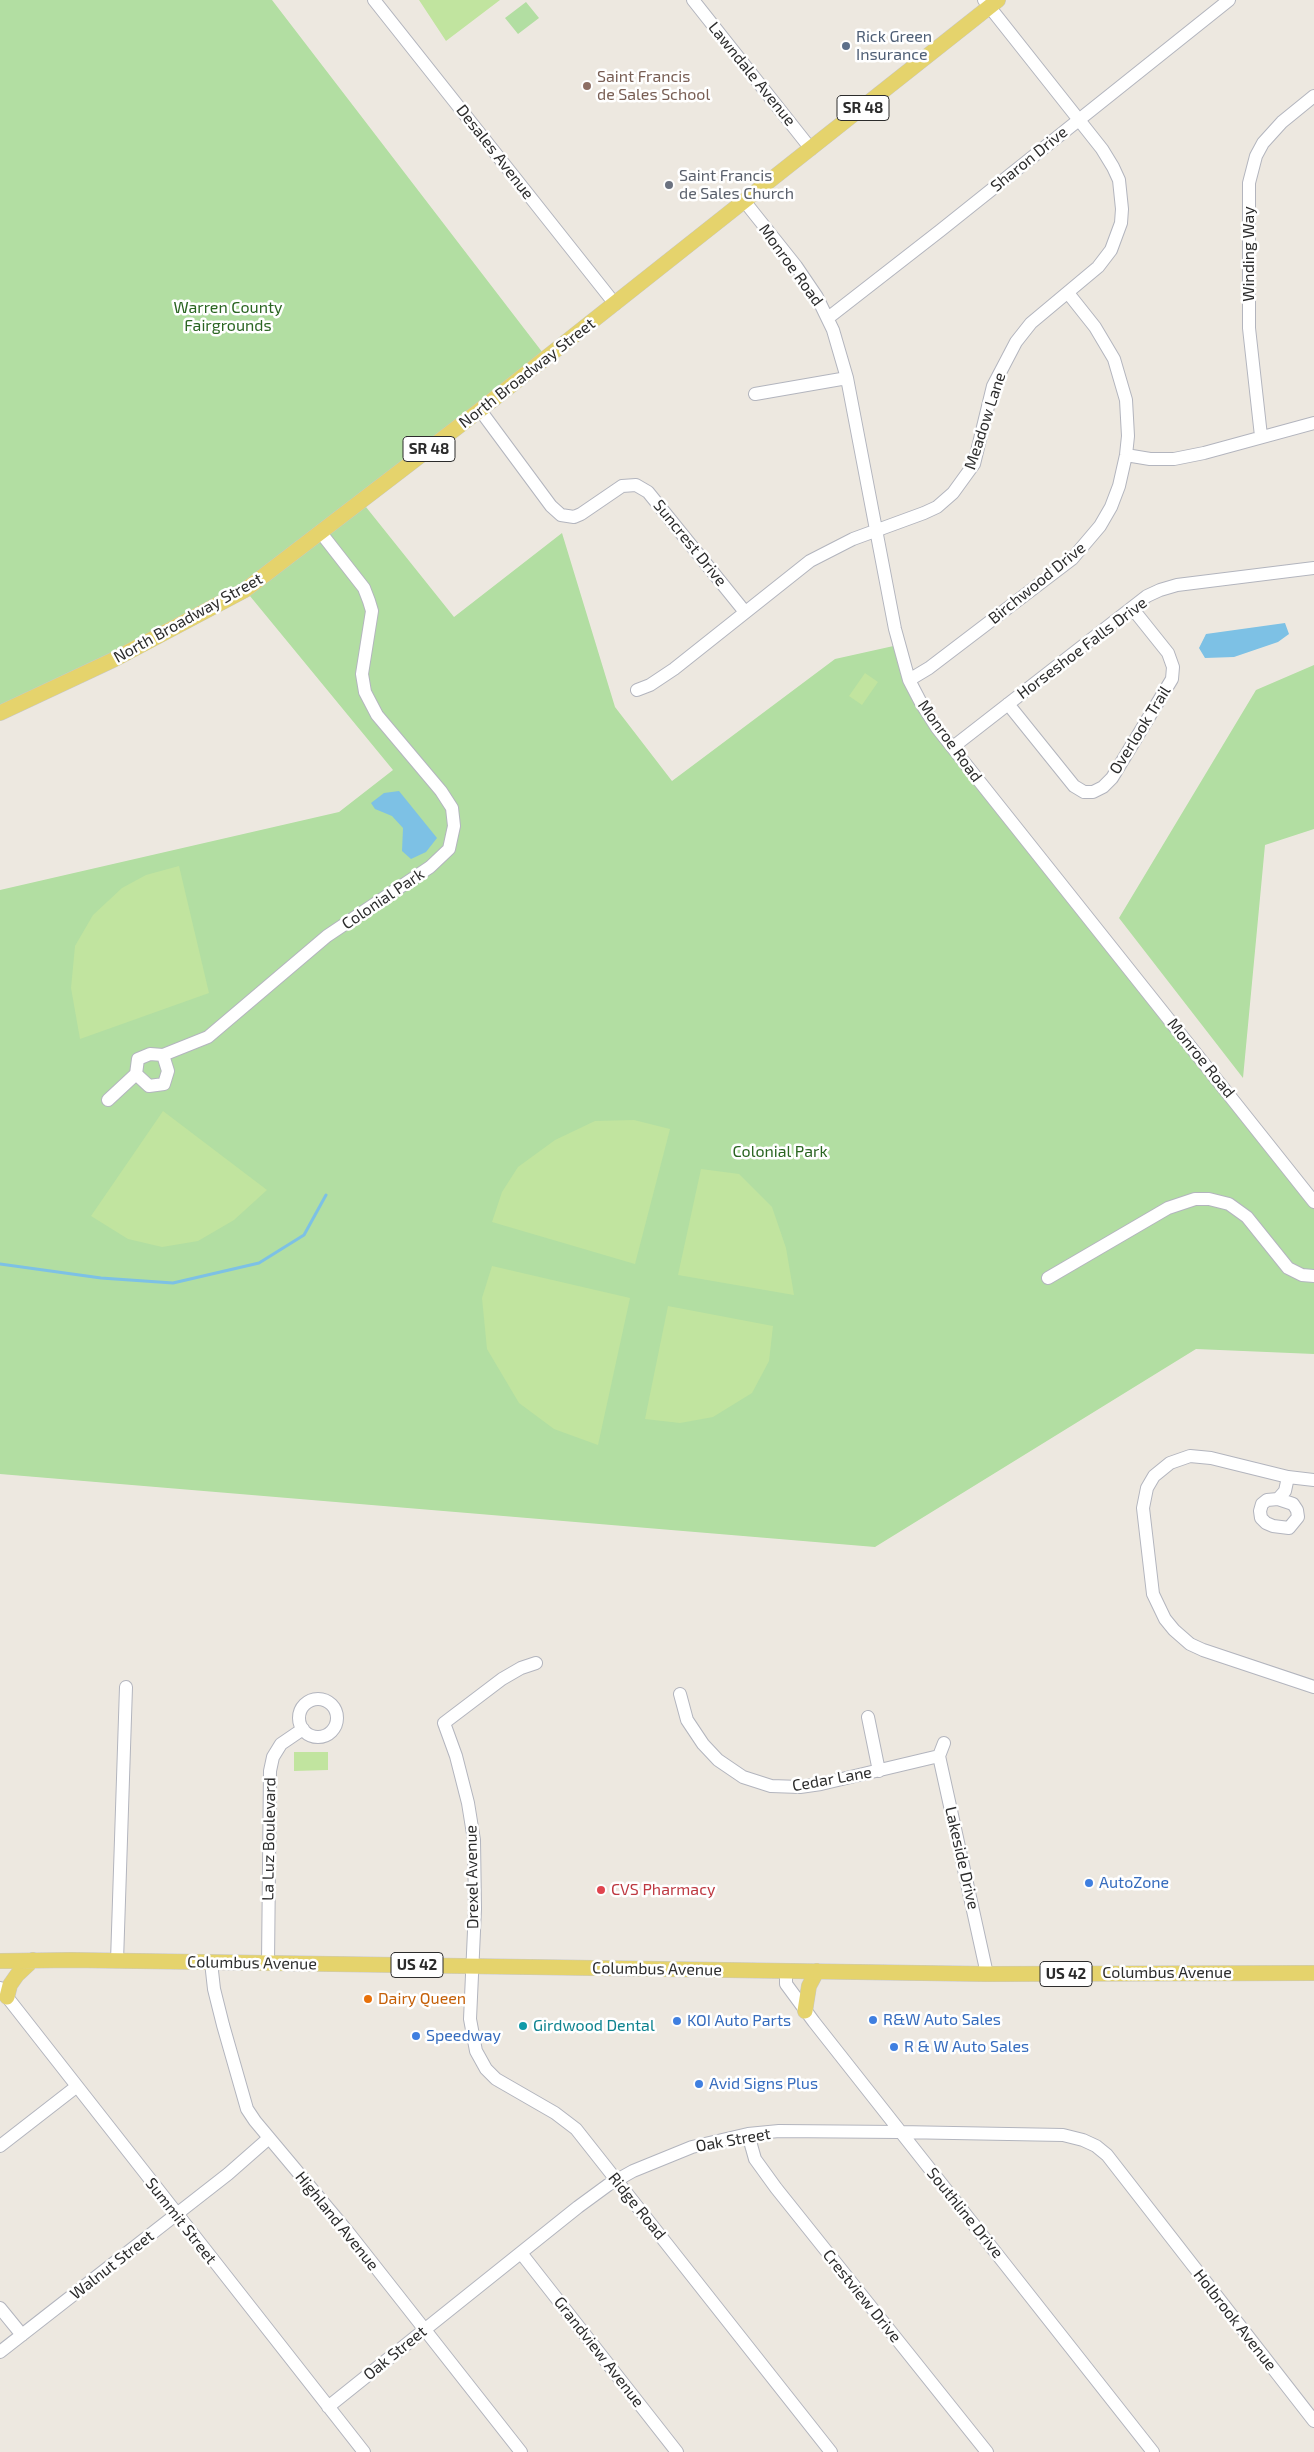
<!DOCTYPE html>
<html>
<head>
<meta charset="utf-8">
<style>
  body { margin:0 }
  canvas { display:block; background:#ede8e0 }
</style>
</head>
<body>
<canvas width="1314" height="2452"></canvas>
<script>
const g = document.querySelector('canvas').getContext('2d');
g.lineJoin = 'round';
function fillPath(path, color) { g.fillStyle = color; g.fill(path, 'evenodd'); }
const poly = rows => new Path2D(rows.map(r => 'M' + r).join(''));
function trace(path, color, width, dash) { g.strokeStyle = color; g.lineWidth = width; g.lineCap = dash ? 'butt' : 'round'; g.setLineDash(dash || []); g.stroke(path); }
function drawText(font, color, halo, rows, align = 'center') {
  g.font = font + ' "Exo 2",sans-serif'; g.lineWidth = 5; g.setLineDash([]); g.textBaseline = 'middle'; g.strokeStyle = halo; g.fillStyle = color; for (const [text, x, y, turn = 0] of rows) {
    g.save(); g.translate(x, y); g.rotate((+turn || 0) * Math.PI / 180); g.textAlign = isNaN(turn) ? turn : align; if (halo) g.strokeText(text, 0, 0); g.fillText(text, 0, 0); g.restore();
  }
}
fillPath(poly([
  [0,0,272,0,546,357,362,502,454,617,562,533,615,707,672,781,835,659,898,645,921,703,1314,1202,1314,1354,1196,1349,875,1547,0,1474,0,890,339,812,393,770,245,590,0,713],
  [526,2,539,18,518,34,505,18],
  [1314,665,1314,829,1265,845,1243,1078,1119,918,1256,690]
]), '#b2dea2');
fillPath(poly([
  [419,0,500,0,446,41],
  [865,673,878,682,862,705,849,696],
  [179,866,209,993,80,1039,71,988,75,946,93,915,122,888,146,875],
  [163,1111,267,1190,234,1220,198,1241,162,1247,128,1239,91,1216],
  [634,1120,670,1129,635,1264,492,1222,502,1192,518,1167,555,1140,595,1121],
  [701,1169,739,1174,772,1207,786,1248,794,1295,678,1275],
  [492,1266,630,1298,598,1445,554,1429,519,1403,487,1349,482,1298],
  [668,1306,773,1326,769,1361,752,1393,713,1417,680,1423,645,1419],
  [294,1752,328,1752,328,1770,294,1771]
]), '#c1e49f');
fillPath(poly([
  [1285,623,1289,634,1278,642,1234,657,1205,658,1199,648,1206,634],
  [399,791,437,838,426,852,411,859,402,851,403,828,392,816,375,809,371,803,384,793]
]), '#7dc1e5');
trace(poly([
  [0,1264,101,1278,173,1283,259,1263,304,1235,326,1195]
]), '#7dc1e5', 3);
const minor = poly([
  [374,0,615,304],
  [693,0,811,149],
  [745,202,796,266,817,297,833,330,847,378,895,629,909,680,921,703,937,728,1314,1202],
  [828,318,941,230,1229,0],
  [755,394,847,378],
  [480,410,551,506,561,515,574,517,581,514,622,486,636,485,648,492,745,612],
  [1261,436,1249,328,1249,183,1256,156,1263,143,1282,122,1314,96],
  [1126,455,1150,459,1174,459,1204,453,1314,423],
  [909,680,929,668,1072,559,1100,526,1111,507,1119,486,1126,455,1128,436,1126,400,1114,359,1095,327,1068,293],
  [637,690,650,685,674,669,810,561,853,539,924,513,937,507,953,493,974,464,993,386,1016,342,1031,323,1098,267,1111,250,1121,223,1122,209,1119,180,1113,167,1102,149,984,0],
  [1008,704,1074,786,1084,792,1093,792,1103,787,1112,778,1172,679,1173,667,1168,653,1132,608],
  [953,747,1147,596,1160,590,1177,585,1314,568],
  [163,1055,168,1071,164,1084,149,1086,136,1074,138,1059,150,1054,163,1055,208,1037,327,936,430,867,449,849,454,826,452,808,441,791,377,715,365,692,362,674,372,611,369,601,364,588,321,533],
  [108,1100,136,1074],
  [1048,1278,1168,1208,1195,1199,1209,1199,1229,1204,1247,1217,1288,1268,1302,1275,1314,1276],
  [1314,1480,1288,1477,1211,1458,1190,1456,1170,1463,1154,1476,1147,1488,1143,1508,1153,1594,1165,1619,1174,1630,1190,1644,1203,1650,1314,1687],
  [1278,1499,1293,1504,1297,1510,1298,1517,1289,1528,1273,1526,1266,1523,1261,1518,1260,1511,1262,1504,1267,1500,1278,1499,1285,1491,1288,1477],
  [536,1663,521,1668,502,1679,444,1723,456,1756,468,1803,474,1840,475,1909,470,2019,476,2051,486,2069,496,2079,555,2113,576,2129,831,2452],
  [680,1694,687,1720,703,1744,718,1760,743,1777,771,1786,800,1787,821,1784,939,1756],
  '299 1718a19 19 0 1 1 38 0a19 19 0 1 1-38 0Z',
  [868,1717,879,1771],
  [944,1743,939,1756,987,1974],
  [117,1961,126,1687],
  [211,1962,214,1989,223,2025,247,2109,255,2121,348,2232,521,2452],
  [268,1963,270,1771,273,1757,281,1744,303,1729],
  [786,1970,786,1984,814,2022,1153,2452],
  [0,1988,364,2452],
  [748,2134,755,2159,776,2188,987,2452],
  [0,2146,76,2087],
  [521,2253,677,2452],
  [0,2308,22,2335],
  [0,2352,228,2174,269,2138],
  [328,2407,578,2207,608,2185,633,2171,692,2147,748,2134,779,2131,899,2132,1063,2135,1083,2140,1096,2146,1107,2155,1314,2421]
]);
const major = poly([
  [0,713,113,660,245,590,480,410,998,0],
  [0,1961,71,1960,987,1974,1314,1973],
  [7,1997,10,1985,17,1975,33,1960],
  [805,2011,809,1986,817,1971]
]);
trace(minor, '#b3b5be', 14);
trace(major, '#c8c8c8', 16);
trace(minor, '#fff', 12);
trace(major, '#e5d36c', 15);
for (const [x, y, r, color] of [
  [846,46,5,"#5c6f8a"],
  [587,86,5,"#8d6e63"],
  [669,185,5,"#6b7280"],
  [1089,1883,5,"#3f7fe0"],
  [601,1890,5,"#e0444e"],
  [368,1999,5,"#e8710a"],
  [873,2020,5,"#3f7fe0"],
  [677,2021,5,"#3f7fe0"],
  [523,2026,5,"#0f9aa8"],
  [416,2036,5,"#3f7fe0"],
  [894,2047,5,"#3f7fe0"],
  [699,2084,5,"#3f7fe0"]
]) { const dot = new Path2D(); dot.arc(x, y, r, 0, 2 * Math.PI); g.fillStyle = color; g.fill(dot); trace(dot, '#fff', 2); }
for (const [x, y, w] of [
  [863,108,52],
  [429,449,52],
  [417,1965,52],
  [1066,1974,52]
]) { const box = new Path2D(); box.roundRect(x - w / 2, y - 12.5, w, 25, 4); g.fillStyle = '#fff'; g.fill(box); trace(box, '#2c2c2c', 1); }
drawText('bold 15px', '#2c2c2c', null, [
  ["SR 48",863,108],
  ["SR 48",429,449],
  ["US 42",417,1965],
  ["US 42",1066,1974]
]);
drawText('16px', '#4e5e75', '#fff', [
  ["Rick Green",856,37],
  ["Insurance",856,55]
], 'left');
drawText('16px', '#2c2c2c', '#fff', [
  ["Lawndale Avenue",752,74,51],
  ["Desales Avenue",495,152,52],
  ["Sharon Drive",1029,159,-39],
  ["Winding Way",1249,254,-90],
  ["Monroe Road",791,265,54],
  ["North Broadway Street",527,373,-38],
  ["Meadow Lane",985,421,-72],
  ["Suncrest Drive",690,543,51],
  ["Birchwood Drive",1037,583,-39],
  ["North Broadway Street",188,618,-29],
  ["Horseshoe Falls Drive",1082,648,-37],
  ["Overlook Trail",1140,730,-58],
  ["Monroe Road",950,741,54],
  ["Colonial Park",383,899,-34],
  ["Monroe Road",1201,1058,51],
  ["Cedar Lane",832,1779,-10],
  ["La Luz Boulevard",269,1839,-89],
  ["Lakeside Drive",962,1858,77],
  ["Drexel Avenue",472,1877,-91],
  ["Columbus Avenue",252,1963,1],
  ["Columbus Avenue",657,1969,1],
  ["Columbus Avenue",1167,1973],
  ["Oak Street",733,2140,-10],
  ["Ridge Road",637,2206,51],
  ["Southline Drive",965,2213,51],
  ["Summit Street",181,2221,52],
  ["Highland Avenue",337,2221,51],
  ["Walnut Street",112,2265,-38],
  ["Crestview Drive",862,2296,51],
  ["Holbrook Avenue",1235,2320,52],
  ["Grandview Avenue",599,2352,52],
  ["Oak Street",395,2353,-39]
]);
drawText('16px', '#785e54', '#fff', [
  ["Saint Francis",597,77],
  ["de Sales School",597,95]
], 'left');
drawText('16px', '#5b616d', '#fff', [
  ["Saint Francis",679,176],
  ["de Sales Church",679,194]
], 'left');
drawText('16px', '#2a6521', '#fff', [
  ["Warren County",228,308],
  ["Fairgrounds",228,326],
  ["Colonial Park",780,1152]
]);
drawText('16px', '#366cbe', '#fff', [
  ["AutoZone",1099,1883],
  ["R&W Auto Sales",883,2020],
  ["KOI Auto Parts",687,2021],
  ["Speedway",426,2036],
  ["R & W Auto Sales",904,2047],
  ["Avid Signs Plus",709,2084]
], 'left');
drawText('16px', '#be3a42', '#fff', [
  ["CVS Pharmacy",611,1890]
], 'left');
drawText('16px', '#c56008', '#fff', [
  ["Dairy Queen",378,1999]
], 'left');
drawText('16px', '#0d838f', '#fff', [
  ["Girdwood Dental",533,2026]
], 'left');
</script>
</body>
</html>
